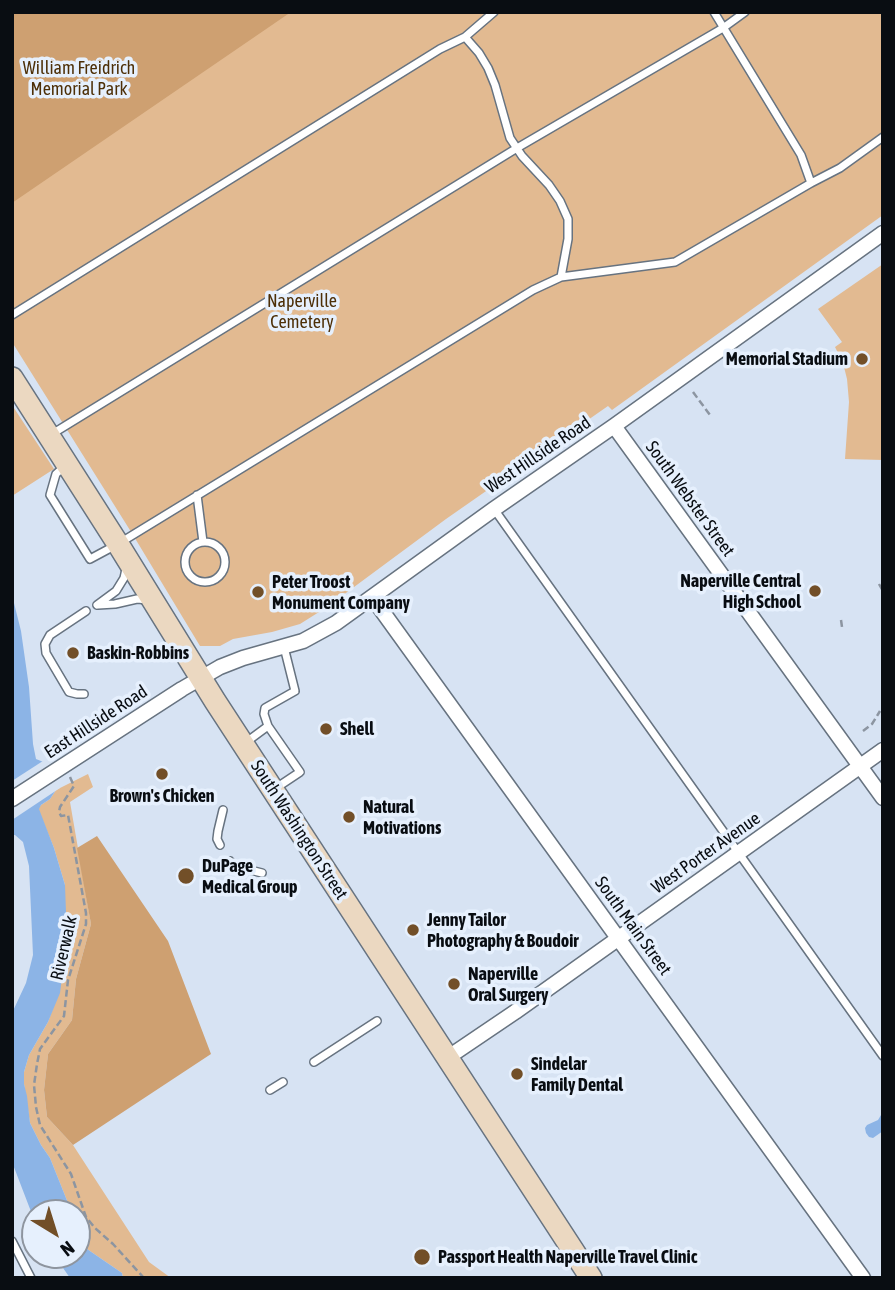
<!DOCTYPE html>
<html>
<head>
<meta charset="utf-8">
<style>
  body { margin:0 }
  #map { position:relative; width:895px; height:1290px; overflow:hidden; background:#d7e3f3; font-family:"Asap Condensed",sans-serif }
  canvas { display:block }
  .frame { position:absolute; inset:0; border:14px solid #090d12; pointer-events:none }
  .north { position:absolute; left:21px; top:1199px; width:70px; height:70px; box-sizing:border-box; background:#e6f0fd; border:2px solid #8e959f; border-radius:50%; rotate:142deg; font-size:19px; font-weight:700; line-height:28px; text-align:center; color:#090d12 }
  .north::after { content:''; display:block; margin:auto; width:24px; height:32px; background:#724f28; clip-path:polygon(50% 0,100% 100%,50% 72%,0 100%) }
</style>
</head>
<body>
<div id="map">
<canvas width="895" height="1290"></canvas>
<div class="frame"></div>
<div class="north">N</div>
</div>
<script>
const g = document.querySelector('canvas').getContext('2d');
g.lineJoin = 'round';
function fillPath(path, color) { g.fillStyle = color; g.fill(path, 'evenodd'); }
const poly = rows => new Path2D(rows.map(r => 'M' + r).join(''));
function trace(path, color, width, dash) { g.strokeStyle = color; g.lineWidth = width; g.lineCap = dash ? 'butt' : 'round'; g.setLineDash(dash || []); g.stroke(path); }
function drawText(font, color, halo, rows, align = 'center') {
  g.font = font + ' "Asap Condensed",sans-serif'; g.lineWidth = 7; g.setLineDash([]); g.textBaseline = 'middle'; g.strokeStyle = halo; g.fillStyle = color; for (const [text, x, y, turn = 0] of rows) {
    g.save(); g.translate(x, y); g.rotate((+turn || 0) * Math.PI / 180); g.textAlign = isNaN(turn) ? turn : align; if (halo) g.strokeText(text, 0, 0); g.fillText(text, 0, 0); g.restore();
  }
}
fillPath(poly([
  [12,12,883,12,883,215,612,410,608,406,446,519,327,607,300,624,272,632,233,639,220,646,200,646,133,535,12,342],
  [883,264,883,460,845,459,849,402,847,379,843,363,835,347,842,342,818,309],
  [12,405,54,469,12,496],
  [88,774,93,787,70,802,91,924,76,979,72,1020,48,1054,44,1090,47,1117,73,1145,149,1262,171,1278,123,1278,122,1273,87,1249,77,1224,77,1213,72,1213,50,1158,41,1145,30,1123,24,1084,24,1072,29,1055,48,1022,53,1008,65,885,54,848,38,809,41,805,50,799,56,790]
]), '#e2ba91');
fillPath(poly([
  [12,12,291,12,12,203],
  [97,836,168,941,211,1054,73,1145,47,1117,44,1090,48,1054,72,1020,76,979,91,924,77,848]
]), '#cea071');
fillPath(poly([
  [12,595,21,631,29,687,33,744,36,759,46,763,56,790,50,799,41,805,39,809,54,848,65,885,66,912,67,940,60,993,48,1022,29,1055,24,1072,24,1084,27,1096,30,1123,41,1145,50,1158,72,1213,35,1213,35,1222,12,1162,12,1013,26,983,33,955,29,866,23,842,15,835,12,835],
  [881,1115,883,1118,883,1131,873,1138,869,1137,866,1133,865,1128,867,1125,878,1120],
  [77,1224,87,1249,122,1273,123,1278,70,1278,54,1255,77,1255]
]), '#8cb4e6');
fillPath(poly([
  [46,759,49,761,58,779,60,788,12,820,12,781]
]), '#d7e3f3');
const service = poly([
  [465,37,479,53,488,68,495,85,510,138,522,156,549,185,560,201,568,219,568,239,561,277],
  [811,183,840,168,883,137],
  [12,315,440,49,465,37,494,12],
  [52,434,517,148,723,28,745,12],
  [66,465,56,474,50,495,90,559,118,544,533,290,561,277,675,262,811,183,801,155,714,12],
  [197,495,203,542],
  [494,509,883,1056],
  '185 562a20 20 0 1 1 40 0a20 20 0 1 1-40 0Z',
  [97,605,116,591,124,578,126,569],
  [98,605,115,604,137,599,148,600],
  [84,694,77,694,69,692,46,653,45,644,50,635,86,611],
  [268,726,264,714,265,708,295,691,284,647],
  [245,743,268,726,300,772,276,788],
  [220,845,217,839,218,831,223,810],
  [230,861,234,866,262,873],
  [314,1062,377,1021],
  [270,1090,283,1082],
  [12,1241,31,1278]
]);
const minor = poly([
  [614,426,883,798],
  [372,597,863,1278],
  [12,799,182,689,220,667,243,658,303,641,336,623,494,509,614,426,883,233],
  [447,1058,515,1012,883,750]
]);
const secondary = poly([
  [12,378,118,544,215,701,591,1278]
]);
trace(service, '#677380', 10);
trace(minor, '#677380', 17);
trace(secondary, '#677380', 24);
trace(poly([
  [693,392,710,415],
  [879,584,883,591],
  [841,620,842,627],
  [863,731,872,724,880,711],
  [70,777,74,786,60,807,59,812,61,816,68,815,86,913,86,924,68,980,64,1016,40,1049,37,1064,34,1085,36,1107,40,1125,71,1174,86,1217,95,1228,113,1244,144,1278]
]), '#8c95a1', 2.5, [7, 3.5]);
trace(service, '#fff', 7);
trace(minor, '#fff', 14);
trace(secondary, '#ebd8c1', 21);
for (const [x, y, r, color] of [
  [862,359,7,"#724f28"],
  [815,591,7,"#724f28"],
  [258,592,7,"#724f28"],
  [73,653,7,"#724f28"],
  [326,729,7,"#724f28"],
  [162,774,7,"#724f28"],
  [349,817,7,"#724f28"],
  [186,876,9,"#724f28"],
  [413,930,7,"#724f28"],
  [454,984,7,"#724f28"],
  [517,1074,7,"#724f28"],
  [422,1257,9,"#724f28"]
]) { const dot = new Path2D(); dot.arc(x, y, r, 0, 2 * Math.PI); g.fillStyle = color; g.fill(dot); trace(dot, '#e6f0fd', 2.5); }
drawText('18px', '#4d2f07', '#e6f0fd', [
  ["William Freidrich",79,68],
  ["Memorial Park",79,89],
  ["Naperville",302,301],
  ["Cemetery",302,322]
]);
drawText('bold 18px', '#090d12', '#e6f0fd', [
  ["Memorial Stadium",848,359,"right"],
  ["Naperville Central",801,581,"right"],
  ["High School",801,602,"right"],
  ["Peter Troost",272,582],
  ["Monument Company",272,603],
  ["Baskin-Robbins",87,653],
  ["Shell",340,729],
  ["Brown's Chicken",162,796,"center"],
  ["Natural",363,807],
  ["Motivations",363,828],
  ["DuPage",202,866],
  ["Medical Group",202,887],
  ["Jenny Tailor",427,920],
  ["Photography & Boudoir",427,941],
  ["Naperville",468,974],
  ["Oral Surgery",468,995],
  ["Sindelar",531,1064],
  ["Family Dental",531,1085],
  ["Passport Health Naperville Travel Clinic",438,1257]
], 'left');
drawText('18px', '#090d12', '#e6f0fd', [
  ["West Hillside Road",538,455,-34],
  ["South Webster Street",690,499,54],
  ["East Hillside Road",96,722,-33],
  ["South Washington Street",299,830,57],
  ["West Porter Avenue",706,853,-35],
  ["South Main Street",633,926,54],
  ["Riverwalk",64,948,-77]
]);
</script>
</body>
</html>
